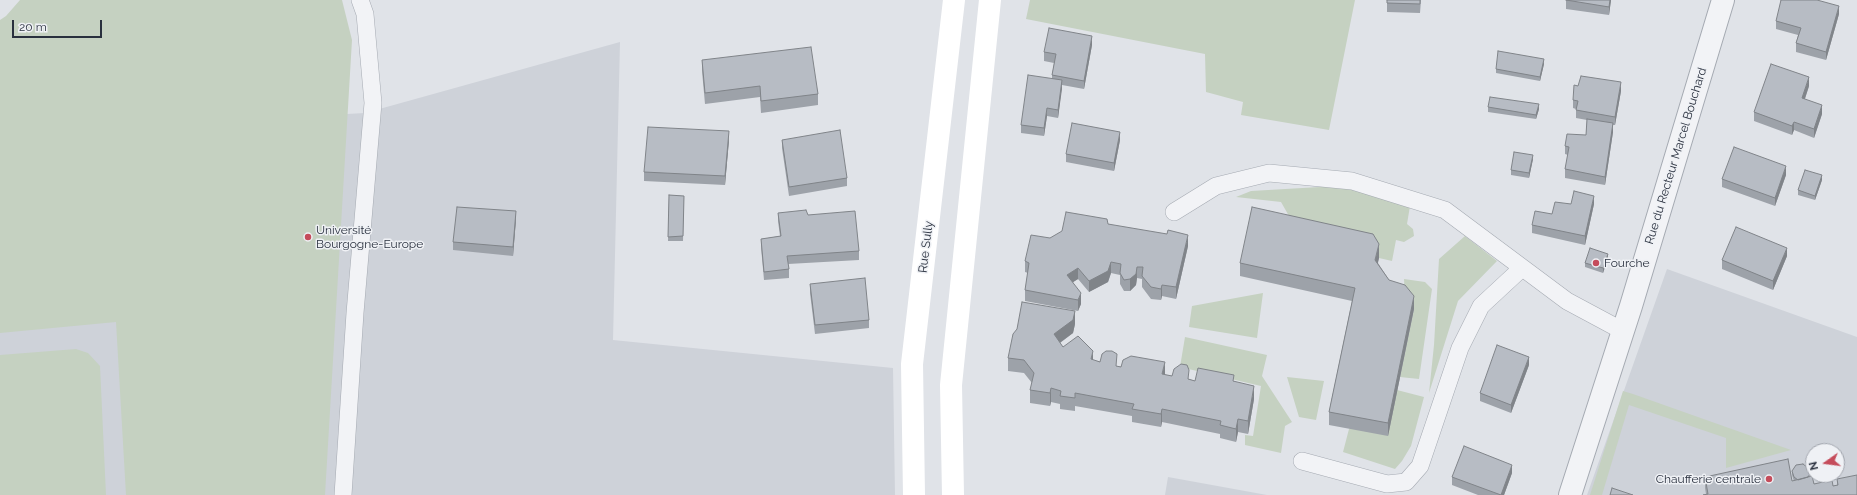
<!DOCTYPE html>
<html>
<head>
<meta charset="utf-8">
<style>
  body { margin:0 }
  #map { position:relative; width:1857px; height:495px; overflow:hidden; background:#e0e3e8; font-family:Raleway,sans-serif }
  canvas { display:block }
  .north { position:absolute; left:1805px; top:443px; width:40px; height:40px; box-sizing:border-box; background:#eff1f5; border:1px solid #a0a4ac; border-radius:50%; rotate:256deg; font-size:11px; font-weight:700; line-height:16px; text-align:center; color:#29303e }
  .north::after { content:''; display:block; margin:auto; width:14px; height:18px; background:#c54c5b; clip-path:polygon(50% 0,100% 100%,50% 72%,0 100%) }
  .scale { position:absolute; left:12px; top:20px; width:90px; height:18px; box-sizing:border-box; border:2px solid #29303e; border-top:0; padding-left:5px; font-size:12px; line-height:14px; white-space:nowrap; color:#29303e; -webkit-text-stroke:3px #eff1f5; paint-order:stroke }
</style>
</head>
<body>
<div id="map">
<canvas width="1857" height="495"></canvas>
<div class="north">N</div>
<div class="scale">20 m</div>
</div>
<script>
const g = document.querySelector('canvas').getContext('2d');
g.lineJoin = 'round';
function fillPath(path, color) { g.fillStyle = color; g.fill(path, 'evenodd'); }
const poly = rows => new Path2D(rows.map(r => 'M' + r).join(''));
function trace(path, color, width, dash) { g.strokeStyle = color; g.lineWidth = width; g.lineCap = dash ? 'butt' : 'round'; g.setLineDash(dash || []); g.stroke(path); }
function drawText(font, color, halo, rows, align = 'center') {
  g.font = font + ' Raleway,sans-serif'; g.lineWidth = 3; g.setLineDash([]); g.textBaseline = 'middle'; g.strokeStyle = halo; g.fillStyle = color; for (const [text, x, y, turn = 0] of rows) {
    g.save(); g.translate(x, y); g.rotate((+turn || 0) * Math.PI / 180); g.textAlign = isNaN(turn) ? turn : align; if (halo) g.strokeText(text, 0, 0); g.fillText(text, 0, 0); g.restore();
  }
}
fillPath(poly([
  [620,42,613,340,893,368,895,495,0,495,0,133,365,113],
  [1667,269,1857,337,1857,495,1587,495],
  [1813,451,1837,451,1837,475,1813,475],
  [1168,477,1267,495,1165,495]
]), '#ced2d9');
fillPath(poly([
  [20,0,342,0,352,40,325,495,126,495,116,322,0,333,0,20,6,16],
  [1030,0,1355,0,1329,130,1241,115,1243,102,1206,92,1205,54,1026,19],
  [1354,185,1410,206,1407,224,1413,229,1414,236,1404,242,1396,240,1392,261,1379,258,1373,247,1297,230,1281,202,1236,197,1251,191],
  [1465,236,1497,261,1458,301,1429,393,1434,345,1439,259],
  [1404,279,1425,282,1432,289,1419,379,1400,377,1414,309,1405,298],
  [1263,293,1257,338,1189,327,1192,306],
  [1185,337,1267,355,1262,376,1292,422,1285,426,1281,453,1245,445,1245,435,1253,436,1261,386,1180,367],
  [76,349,88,353,100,366,106,495,0,495,0,355],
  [1287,377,1324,381,1316,420,1299,417],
  [1397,390,1424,397,1411,446,1402,461,1395,469,1343,452,1349,429],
  [1623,391,1633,394,1791,450,1726,468,1726,438,1629,405,1602,495,1590,495]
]), '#c5d1c1');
const lane = poly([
  [1174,212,1216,186,1269,173,1352,181,1445,210,1567,301,1623,331],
  [1302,461,1387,484,1406,482,1420,466,1460,348,1481,306,1522,268],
  [343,495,355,313,373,103,365,14,360,0]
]);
const street = poly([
  [1570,495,1631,306,1723,0]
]);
trace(lane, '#a5aab2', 18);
trace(street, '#a5aab2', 24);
trace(lane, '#f2f3f6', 17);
trace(street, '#f2f3f6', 22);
trace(poly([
  [914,495,912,364,954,0],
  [953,495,951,385,990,0]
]), '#fff', 22);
fillPath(poly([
  [1387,0,1421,0,1420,13,1387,12],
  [1566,0,1611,0,1609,15,1566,9],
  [1839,14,1826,60,1796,52,1796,43,1798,35,1776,29,1776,21],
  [1092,45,1084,89,1062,85,1058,118,1047,116,1044,136,1021,133,1021,125,1052,79,1052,75,1054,63,1044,61,1044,52],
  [702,60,818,94,818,105,761,113,760,97,705,104,702,71],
  [1544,64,1540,81,1496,73,1496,69],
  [1809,86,1805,99,1822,114,1814,138,1794,130,1792,135,1754,121,1754,112],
  [1621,91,1615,125,1613,125,1613,132,1605,185,1565,178,1565,169,1568,155,1565,154,1565,146,1586,135,1587,120,1576,118,1576,109,1573,108,1573,100],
  [1488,107,1539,109,1536,119,1488,112],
  [729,140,725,185,644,181,644,172],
  [782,140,847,178,847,186,789,196,782,148],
  [1120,140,1114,171,1066,162,1066,154],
  [1533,159,1529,178,1511,175,1511,170],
  [1786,175,1775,206,1722,187,1722,179],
  [1822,180,1815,200,1798,195,1798,190],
  [669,195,684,196,683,241,668,241],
  [1571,204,1594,204,1585,245,1532,233,1532,225],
  [778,213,808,215,859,251,859,260,788,264,789,269,789,278,764,280,761,247,761,239,780,236,778,221],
  [516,219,513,256,453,250,453,242],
  [1108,224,1188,246,1176,299,1162,296,1161,300,1151,299,1142,287,1142,279,1137,278,1136,285,1130,291,1124,291,1120,284,1120,275,1111,273,1108,282,1089,292,1078,279,1073,282,1081,304,1078,311,1025,301,1025,290,1028,273,1025,272,1025,261,1050,238],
  [1787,256,1773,290,1722,269,1722,260],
  [1379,258,1378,263,1389,280,1414,309,1388,436,1329,425,1329,412,1352,301,1240,276,1240,263],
  [1608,258,1603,273,1585,267,1585,263],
  [810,284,869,320,869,328,815,334,810,293],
  [1075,324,1073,333,1060,343,1063,347,1093,360,1117,366,1189,379,1195,381,1234,381,1254,399,1248,434,1238,432,1236,442,1220,438,1220,434,1162,422,1161,427,1132,422,1132,416,1075,406,1075,411,1060,409,1060,404,1051,402,1050,406,1030,403,1030,390,1032,383,1024,373,1008,371,1008,358],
  [1529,365,1511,413,1480,401,1480,393],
  [1792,471,1810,477,1814,484,1833,486,1837,485,1837,479,1857,495,1706,494,1705,488,1705,477,1792,481,1794,481,1792,475],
  [1512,473,1504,495,1478,495,1452,485,1452,477]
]), '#9da2a9');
fillPath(poly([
  [1610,0,1611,0,1609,15,1609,7],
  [1839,6,1839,14,1826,60,1826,52],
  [1092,36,1092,45,1084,89,1084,81],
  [1544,59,1544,64,1540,81,1540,77],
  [1809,77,1809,86,1802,107,1802,98],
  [1062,80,1062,89,1058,118,1058,110],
  [1621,82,1621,91,1615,125,1615,117],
  [1539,104,1539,109,1536,119,1536,115],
  [1822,105,1822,114,1814,138,1814,129],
  [1047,108,1047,116,1044,136,1044,128],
  [1794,122,1794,130,1792,135,1792,126],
  [1613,123,1613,132,1605,185,1605,177],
  [729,131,729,140,725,185,725,176],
  [1120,132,1120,140,1114,171,1114,163],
  [1533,155,1533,159,1529,178,1529,173],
  [1786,166,1786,175,1775,206,1775,198],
  [1822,175,1822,180,1815,200,1815,196],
  [1594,196,1594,204,1585,245,1585,236],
  [516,211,516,219,513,256,513,247],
  [1188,235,1188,246,1176,299,1176,287],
  [1379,244,1379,258,1375,273,1375,260],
  [1787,248,1787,256,1773,290,1773,281],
  [1608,254,1608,258,1603,273,1603,268],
  [1111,262,1111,273,1108,282,1089,292,1089,281],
  [1137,267,1137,278,1136,285,1130,291,1130,279],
  [1078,268,1078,279,1067,286,1067,275],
  [1162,285,1162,296,1161,300,1161,289],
  [1081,293,1081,304,1078,311,1078,300],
  [1414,296,1414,309,1388,436,1388,423],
  [1075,311,1075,324,1073,333,1054,347,1054,334],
  [1093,351,1093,364,1091,359],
  [1529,357,1529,365,1511,413,1511,405],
  [1165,362,1165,375,1162,374],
  [1254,386,1254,399,1248,434,1248,421],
  [1051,388,1051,402,1050,406,1050,393],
  [1162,409,1162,422,1161,427,1161,414],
  [1238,419,1238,432,1236,442,1236,429],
  [1512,465,1512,473,1504,495,1501,495]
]), '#808489');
const building = poly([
  [1387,0,1420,0,1420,4,1387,3,1387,0],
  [1566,0,1610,0,1609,7,1566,0],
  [1781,0,1817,0,1839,6,1826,52,1796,43,1801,28,1776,21,1781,0],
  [1049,28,1092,36,1084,81,1052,75,1056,54,1044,52,1049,28],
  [811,47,818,94,761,101,760,86,705,93,702,60,811,47],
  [1498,51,1544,59,1540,77,1496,69,1498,51],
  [1771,64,1809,77,1802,98,1822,105,1814,129,1794,122,1792,126,1754,112,1771,64],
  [1028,75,1062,80,1058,110,1047,108,1044,128,1021,125,1028,75],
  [1581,76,1621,82,1615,117,1576,110,1578,101,1573,100,1574,85,1578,86,1581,76],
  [1490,97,1539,104,1536,115,1488,107,1490,97],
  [1587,119,1613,123,1605,177,1565,169,1569,147,1565,146,1567,134,1586,135,1587,119],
  [1072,123,1120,132,1114,163,1066,154,1072,123],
  [648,127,729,131,725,176,644,172,648,127],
  [840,130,847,178,789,187,782,140,840,130],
  [1734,147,1786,166,1775,198,1722,179,1734,147],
  [1514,152,1533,155,1529,173,1511,170,1514,152],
  [1805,170,1822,175,1815,196,1798,190,1805,170],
  [1574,191,1594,196,1585,236,1532,225,1535,211,1552,214,1555,202,1571,204,1574,191],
  [669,195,684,196,683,236,668,237,669,195],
  [457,207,516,211,513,247,453,242,457,207],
  [1252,207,1373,234,1379,244,1375,260,1389,280,1405,285,1414,296,1388,423,1329,412,1355,288,1240,263,1252,207],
  [806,210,808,215,855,211,859,251,787,256,789,269,764,272,761,239,781,236,778,213,806,210],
  [1066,212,1107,219,1108,224,1167,234,1168,230,1188,235,1176,287,1162,285,1161,289,1151,287,1142,276,1143,267,1137,267,1136,274,1130,279,1124,280,1120,273,1121,264,1111,262,1108,271,1089,281,1078,268,1067,275,1081,293,1078,300,1025,290,1029,263,1025,261,1031,235,1050,238,1062,231,1066,212],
  [1736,227,1787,248,1773,281,1722,260,1736,227],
  [1590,248,1608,254,1603,268,1585,263,1590,248],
  [865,278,869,320,815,325,810,284,865,278],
  [1022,302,1075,311,1073,320,1054,334,1063,347,1078,336,1093,351,1091,359,1100,362,1102,354,1106,351,1112,351,1117,354,1116,366,1121,367,1123,360,1131,356,1165,362,1162,374,1172,376,1174,369,1181,364,1187,365,1189,370,1188,379,1195,381,1198,368,1234,375,1233,381,1254,386,1248,421,1238,419,1236,429,1220,425,1221,421,1162,409,1161,414,1132,409,1134,404,1075,393,1075,398,1060,396,1061,391,1051,388,1050,393,1030,390,1034,373,1024,360,1008,358,1013,334,1017,329,1022,302],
  [1497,345,1529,357,1511,405,1480,393,1497,345],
  [1464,446,1512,465,1501,495,1452,477,1464,446],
  [1788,459,1792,481,1812,476,1814,484,1832,480,1833,486,1838,485,1837,479,1857,475,1857,495,1703,495,1708,494,1705,477,1788,459],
  [1803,464,1808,468,1810,474,1808,477,1798,480,1794,477,1792,471,1796,465,1803,464],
  [1612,488,1633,495,1610,495,1612,488]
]);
fillPath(building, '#b7bcc4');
trace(building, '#808489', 1);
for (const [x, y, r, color] of [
  [308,237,4,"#c54c5b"],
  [1596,263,4,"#c54c5b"],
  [1769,479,4,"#c54c5b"]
]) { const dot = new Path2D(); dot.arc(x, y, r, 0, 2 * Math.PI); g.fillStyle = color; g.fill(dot); trace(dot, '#eff1f5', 1.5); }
drawText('12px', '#29303e', '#eff1f5', [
  ["Rue du Recteur Marcel Bouchard",1676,156,-73],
  ["Rue Sully",926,247,-83]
]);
drawText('12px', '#29303e', '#eff1f5', [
  ["Université",316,230],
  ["Bourgogne-Europe",316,244],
  ["Fourche",1604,263],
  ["Chaufferie centrale",1761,479,"right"]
], 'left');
</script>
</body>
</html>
